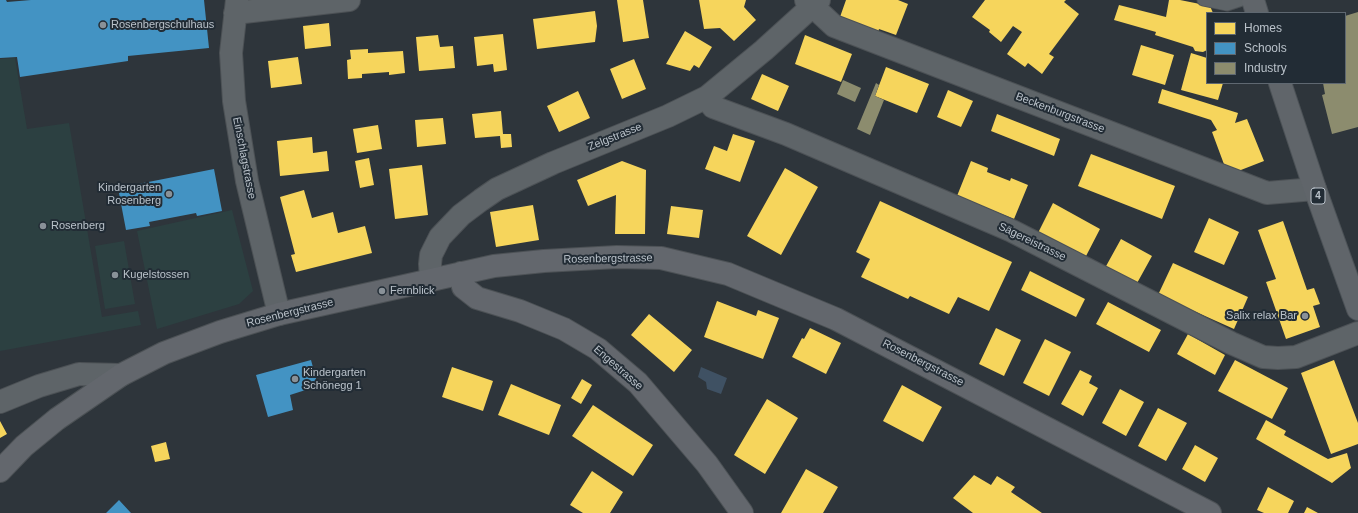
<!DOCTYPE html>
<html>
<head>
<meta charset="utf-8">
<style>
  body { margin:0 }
  #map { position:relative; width:1358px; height:513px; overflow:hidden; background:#2e353b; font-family:Helvetica,sans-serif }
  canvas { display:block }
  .legend { position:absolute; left:1206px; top:12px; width:140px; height:72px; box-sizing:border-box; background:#222c35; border:1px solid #5f6871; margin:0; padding:5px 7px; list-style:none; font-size:12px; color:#bac2ca }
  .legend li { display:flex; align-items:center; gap:8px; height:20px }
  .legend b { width:20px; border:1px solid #5f6871 }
</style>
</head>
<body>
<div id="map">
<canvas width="1358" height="513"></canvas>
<ul class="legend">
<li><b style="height:11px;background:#f6d55c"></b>Homes</li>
<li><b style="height:11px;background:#4393c3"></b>Schools</li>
<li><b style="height:11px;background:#8c8c6e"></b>Industry</li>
</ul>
</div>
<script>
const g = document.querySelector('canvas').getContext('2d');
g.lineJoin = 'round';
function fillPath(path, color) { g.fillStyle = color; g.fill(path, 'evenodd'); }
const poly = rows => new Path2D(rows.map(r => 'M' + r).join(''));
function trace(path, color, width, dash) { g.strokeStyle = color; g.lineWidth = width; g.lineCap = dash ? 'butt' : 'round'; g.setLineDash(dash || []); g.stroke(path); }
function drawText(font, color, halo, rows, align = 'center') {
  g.font = font + ' Helvetica,sans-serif'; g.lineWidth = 4; g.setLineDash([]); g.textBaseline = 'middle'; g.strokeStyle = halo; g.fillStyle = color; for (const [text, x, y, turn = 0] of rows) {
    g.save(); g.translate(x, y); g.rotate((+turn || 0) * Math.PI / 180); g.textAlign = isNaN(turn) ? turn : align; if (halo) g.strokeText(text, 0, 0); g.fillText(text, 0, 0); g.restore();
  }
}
fillPath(poly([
  [15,58,27,129,69,123,102,317,138,311,141,325,0,351,0,59],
  [232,210,253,291,239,304,157,329,137,231],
  [124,241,135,304,105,309,95,246]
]), '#2c4041');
fillPath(poly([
  [701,367,727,378,721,394,707,389,706,382,698,377]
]), '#3f5163');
fillPath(poly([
  [617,0,643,0,649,38,623,42],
  [699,0,746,0,744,7,756,20,734,41,720,28,704,29],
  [846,0,898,0,908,4,896,35,879,29,878,32,840,17],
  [985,0,1066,0,1064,2,1079,14,1049,54,1054,57,1042,74,1028,63,1025,67,1007,54,1022,32,1013,26,1001,42,989,32,990,30,972,17],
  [1169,0,1180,0,1210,6,1213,13,1207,13,1207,50,1203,52,1195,51,1193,47,1155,35,1156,32,1114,20,1119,5,1166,17],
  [595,11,597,26,595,42,537,49,533,19],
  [329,23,331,46,305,49,303,26],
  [685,31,712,47,699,68,694,65,690,71,666,64],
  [503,34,507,70,494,72,493,64,477,66,474,37],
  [438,35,440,47,453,46,455,68,419,71,416,37],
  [805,35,852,54,841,82,795,64],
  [1141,45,1174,55,1165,85,1132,75],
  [368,49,368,53,403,51,405,73,389,75,389,72,362,74,362,78,348,79,347,60,351,59,350,50],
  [1191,53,1207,58,1207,83,1223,83,1218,100,1181,90],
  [298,57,302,84,271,88,268,61],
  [634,59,646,89,622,99,610,69],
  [886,67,929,84,917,113,875,96],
  [762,74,789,86,778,111,751,99],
  [1162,89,1238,113,1235,123,1247,119,1264,161,1228,175,1212,132,1217,130,1211,120,1158,103],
  [948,90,973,101,961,127,937,117],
  [578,91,590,118,559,132,547,106],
  [501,111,503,134,511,134,512,147,501,148,500,136,475,138,472,114],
  [997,114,1060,139,1054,156,991,131],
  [443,118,446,144,417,147,415,120],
  [378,125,382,149,357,153,353,129],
  [733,134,755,141,740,182,705,169,714,146,727,151],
  [312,137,313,153,327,151,329,171,280,176,277,141],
  [1091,154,1175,186,1162,219,1078,186],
  [369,158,374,185,360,188,355,161],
  [622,161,646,170,645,234,615,234,616,195,588,206,577,180],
  [971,161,988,168,987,172,1010,181,1011,178,1028,185,1014,219,957,196],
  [422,165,428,215,395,219,389,169],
  [785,168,818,187,781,255,747,236],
  [304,190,312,218,333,212,338,233,365,226,372,253,296,272,291,255,295,254,280,197],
  [880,201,1012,262,989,311,958,297,949,314,910,296,908,299,861,277,870,259,856,252],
  [1053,203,1100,229,1085,258,1038,233],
  [533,205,539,240,496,247,490,212],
  [671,206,703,210,699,238,667,234],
  [1209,218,1239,232,1224,265,1194,252],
  [1283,221,1307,290,1314,288,1320,304,1313,306,1320,327,1286,339,1266,282,1276,279,1258,230],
  [1121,239,1152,256,1136,285,1105,268],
  [1173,263,1248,297,1234,329,1158,295],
  [1030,271,1085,299,1076,317,1021,290],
  [717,301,756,316,758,310,779,318,763,359,704,337],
  [1108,302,1161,330,1149,352,1096,324],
  [649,314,692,350,674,372,631,335],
  [810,328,841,343,826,374,792,357,802,338,804,339],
  [996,328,1021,340,1004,376,979,364],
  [1188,334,1225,355,1215,375,1177,354],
  [1045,339,1071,352,1049,396,1023,383],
  [1235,360,1288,388,1272,419,1218,391],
  [1334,360,1358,423,1358,444,1331,454,1301,373],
  [452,367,493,381,483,411,442,397],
  [1080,370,1092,376,1089,383,1098,388,1083,416,1061,404],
  [582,379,592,385,581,404,571,398],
  [511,384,561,405,549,435,498,415],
  [902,385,942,407,923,442,883,421],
  [1120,389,1144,402,1126,436,1102,423],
  [767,399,798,418,765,474,734,455],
  [593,405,653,445,633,476,572,436],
  [1158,408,1187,423,1166,461,1138,446],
  [1266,420,1286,431,1284,435,1328,459,1347,453,1351,468,1332,483,1256,439],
  [0,421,7,434,0,438],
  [166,442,170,459,155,462,151,446],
  [1195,445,1218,458,1205,482,1182,469],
  [806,469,838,487,823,513,781,513],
  [592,471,623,492,610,513,583,513,570,505],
  [974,475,991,485,997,476,1015,487,1011,492,1042,513,973,513,953,498],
  [1268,487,1294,501,1288,513,1264,513,1257,510],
  [1307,507,1318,513,1304,513]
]), '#f6d55c');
fillPath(poly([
  [0,0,6,0,7,2,31,0,204,0,209,48,128,56,128,61,20,77,17,57,0,58],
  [214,169,222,211,197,216,196,213,149,222,150,226,126,230,118,188],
  [311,360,318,386,290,395,293,410,268,417,256,375],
  [119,500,131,513,106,513]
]), '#4393c3');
fillPath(poly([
  [1358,12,1358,127,1332,134,1322,95,1325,94,1323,83,1345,83,1345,16],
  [843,80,861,88,855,102,837,94],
  [876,83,879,85,875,96,884,100,870,135,857,129]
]), '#8c8c6e');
const lane = poly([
  [1203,0,1227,5,1242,0]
]);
const street = poly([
  [237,0,231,53,234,101,247,181,279,314],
  [806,0,834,26,1267,193,1315,189],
  [235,13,349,0],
  [707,97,713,107,786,134,1012,231,1231,343,1263,357,1278,358,1296,357,1358,333],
  [431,279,430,264,431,255,440,237,461,215,481,200,497,189,553,163,668,116,707,97,764,50,819,0],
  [0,402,39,386,79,374,121,375]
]);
const secondary = poly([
  [461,273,463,287,477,298,520,311,564,329,598,349,638,383,707,464,742,513],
  [0,471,24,446,57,419,121,375,164,353,220,332,279,314,494,266,544,261,617,257,661,258,728,274,836,319,1210,513]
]);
const primary = poly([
  [1253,0,1257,13],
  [1280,83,1315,189,1358,309]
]);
trace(lane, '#4c5155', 13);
trace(street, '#4c5155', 24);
trace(secondary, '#4c5155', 24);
trace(primary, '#4c5257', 24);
trace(lane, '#5e6468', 11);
trace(street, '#5e6468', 22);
trace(secondary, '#63676d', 22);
trace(primary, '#60656a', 22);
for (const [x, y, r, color] of [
  [103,25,4,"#899198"],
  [169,194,4,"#899198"],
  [43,226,4,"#899198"],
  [115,275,4,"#899198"],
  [382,291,4,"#899198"],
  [1305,316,4,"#899198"],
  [295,379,4,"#899198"]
]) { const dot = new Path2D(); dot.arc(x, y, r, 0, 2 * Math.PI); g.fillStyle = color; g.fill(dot); trace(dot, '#222c35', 1.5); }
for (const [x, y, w] of [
  [1318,196,14]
]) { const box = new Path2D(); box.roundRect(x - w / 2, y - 8, w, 16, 3); g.fillStyle = '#222c35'; g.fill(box); trace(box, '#bac2ca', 1); }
drawText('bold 10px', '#bac2ca', null, [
  ["4",1318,196]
]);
drawText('11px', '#bac2ca', '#222c35', [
  ["Rosenbergschulhaus",111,25],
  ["Kindergarten",161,188,"right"],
  ["Rosenberg",161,201,"right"],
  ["Rosenberg",51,226],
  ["Kugelstossen",123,275],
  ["Fernblick",390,291],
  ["Salix relax Bar",1297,316,"right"],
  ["Kindergarten",303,373],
  ["Schönegg 1",303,386]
], 'left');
drawText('11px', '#bac2ca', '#222c35', [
  ["Beckenburgstrasse",1060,113,21],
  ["Zelgstrasse",615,137,-22],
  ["Einschlagstrasse",244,158,79],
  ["Sägereistrasse",1032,242,26],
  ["Rosenbergstrasse",608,259,-1],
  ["Rosenbergstrasse",290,313,-14],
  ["Rosenbergstrasse",923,363,27],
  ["Engestrasse",618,368,41]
]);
</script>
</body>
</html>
